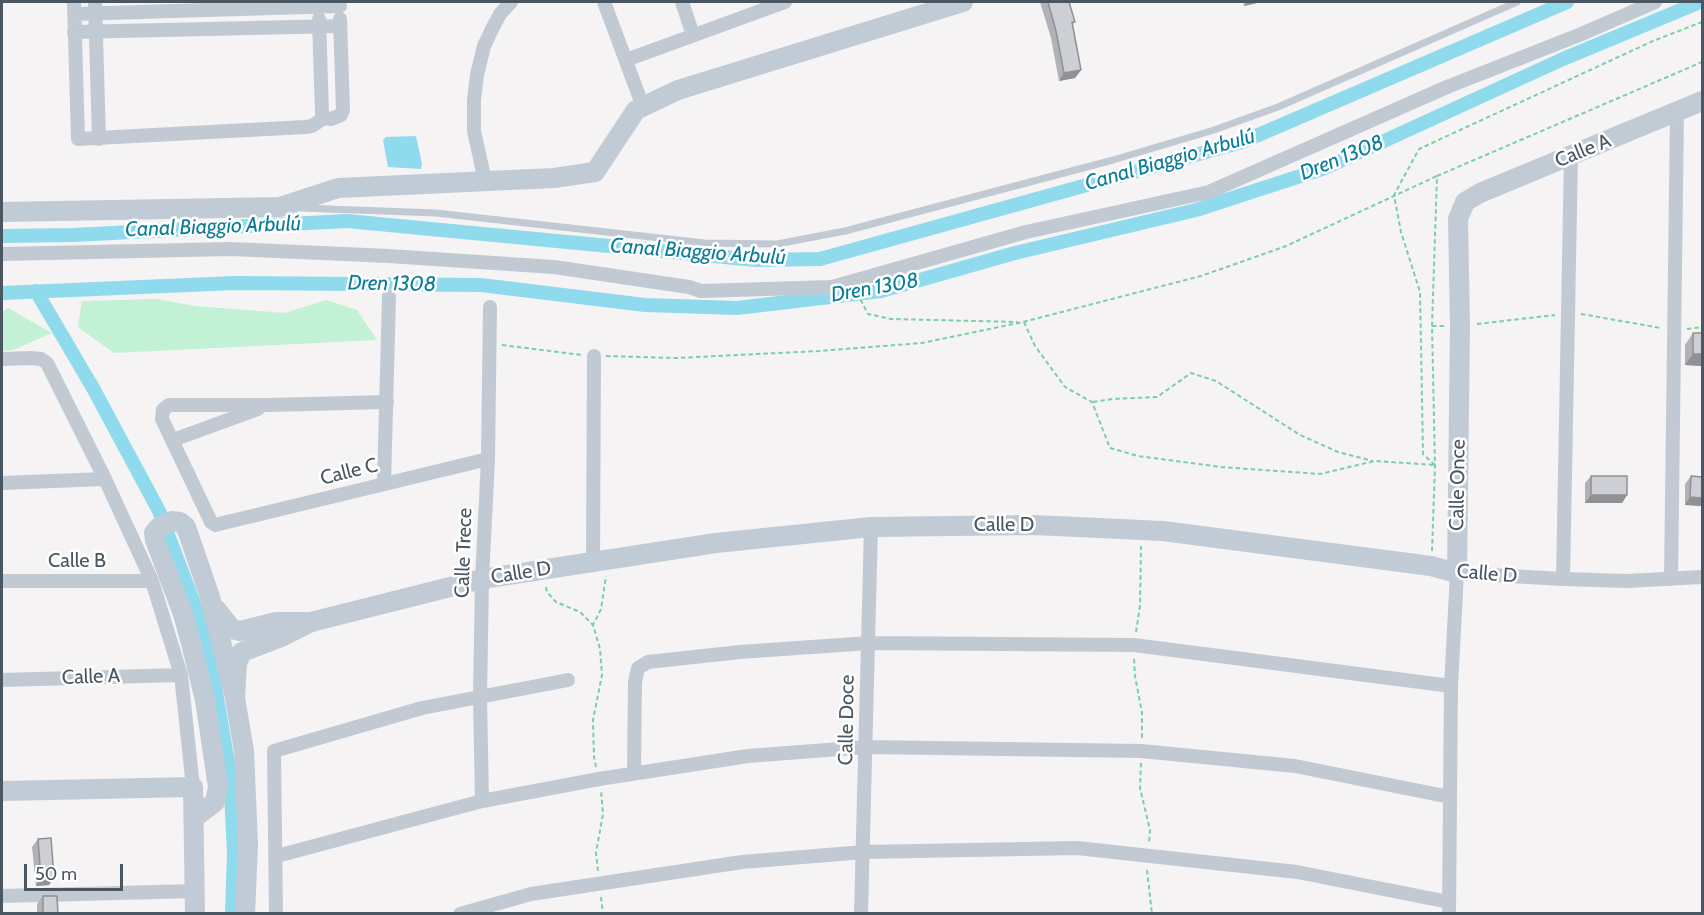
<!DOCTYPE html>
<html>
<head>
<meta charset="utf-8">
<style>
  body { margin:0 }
  #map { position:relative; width:1704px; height:915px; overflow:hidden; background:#f5f3f3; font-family:Cabin,sans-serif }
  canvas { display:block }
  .frame { position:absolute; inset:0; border:3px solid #4a5661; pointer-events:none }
  .scale { position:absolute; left:24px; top:864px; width:99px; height:27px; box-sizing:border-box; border:3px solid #4a5661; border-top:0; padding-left:8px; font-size:18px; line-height:21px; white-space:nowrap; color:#4a5661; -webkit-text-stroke:4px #fff; paint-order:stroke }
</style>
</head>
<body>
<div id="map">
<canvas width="1704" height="915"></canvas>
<div class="frame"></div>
<div class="scale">50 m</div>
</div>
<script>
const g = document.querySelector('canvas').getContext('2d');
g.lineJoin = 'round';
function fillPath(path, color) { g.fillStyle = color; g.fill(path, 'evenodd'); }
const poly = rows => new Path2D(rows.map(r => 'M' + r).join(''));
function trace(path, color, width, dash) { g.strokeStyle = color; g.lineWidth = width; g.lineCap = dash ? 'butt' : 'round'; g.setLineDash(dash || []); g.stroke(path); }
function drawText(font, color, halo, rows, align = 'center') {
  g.font = font + ' Cabin,sans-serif'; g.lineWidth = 5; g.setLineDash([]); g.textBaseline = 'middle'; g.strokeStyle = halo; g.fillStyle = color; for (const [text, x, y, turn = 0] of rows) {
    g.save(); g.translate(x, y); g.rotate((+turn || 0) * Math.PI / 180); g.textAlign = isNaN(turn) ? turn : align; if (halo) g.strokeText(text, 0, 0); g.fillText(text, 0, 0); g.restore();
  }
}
fillPath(poly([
  [156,299,195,306,285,313,326,300,357,310,377,340,114,353,78,327,82,301],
  [8,308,52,333,13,350,2,351,2,312]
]), '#c3f1d5');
fillPath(poly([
  [416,136,422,164,421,169,388,167,383,140,386,137]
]), '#90daee');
trace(poly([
  [2,236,73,235,347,221,756,260,820,259,1242,142,1567,2],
  [36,291,93,388,159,511,197,611,215,686,230,774,234,853,232,914],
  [2,293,235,283,481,285,645,305,737,308,881,291,1015,253,1196,210,1325,168,1563,59,1700,2]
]), '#90daee', 14);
trace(poly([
  [857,293,868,314,891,319,1018,322],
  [1581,314,1661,328],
  [1024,322,1035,346,1065,387,1092,402,1110,448,1138,456,1221,467,1320,474,1375,461,1435,465],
  [1477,324,1555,315],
  [1432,326,1444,326],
  [1687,329,1702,327],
  [502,345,582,355],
  [606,356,676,358,819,351,922,343,1023,322,1201,276,1286,246,1437,176],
  [1093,402,1112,399,1157,397,1191,373,1216,381,1300,435,1338,452,1373,461],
  [1435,465,1423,454,1420,292,1401,232,1394,195,1419,149,1653,41,1702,22],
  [1432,551,1435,465,1432,326,1437,176,1702,62],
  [546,587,547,592,556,602,580,612,593,625],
  [1136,632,1140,606,1141,546],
  [1134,659,1135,676,1142,713,1142,739],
  [1141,763,1140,788,1150,830,1149,843],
  [596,767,594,757,593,720,602,675,600,649,593,625,601,609,606,576],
  [1147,870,1152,914],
  [598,871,596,853,603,814,601,790],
  [601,897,603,914]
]), '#7ad0a6', 2, [4.5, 3]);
trace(poly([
  [301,208,436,213,705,243,777,244,845,231,1113,160,1214,130,1278,107,1517,2]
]), '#c1cad2', 7);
trace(poly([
  [74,2,78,139,305,127,312,126,324,118],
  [95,2,99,139],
  [604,2,639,96],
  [682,2,693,35],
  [74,14,340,6],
  [319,19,322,114,324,118,331,119,341,115,343,110,340,19],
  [74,32,340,26],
  [626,60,785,2],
  [485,181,474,131,474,100,477,75,484,46,492,29,500,14,511,2],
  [2,254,231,249,389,256,554,267,689,287,701,291,832,287,1026,232,1209,192,1447,87,1579,35,1655,2],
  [2,359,31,358,41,359,47,363,105,479,152,581,181,675,193,787],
  [387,402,269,405,169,405,163,410,162,419,211,522,215,525,488,459],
  [173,440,258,409],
  [2,483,105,479],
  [384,484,389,296],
  [593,561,594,356],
  [1563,579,1571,156],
  [1671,579,1677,112],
  [2,581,152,581],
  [2,680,181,675],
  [634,773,635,682,638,668,648,662,740,652,869,643,1134,645,1451,686],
  [482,801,480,697,482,579,488,459,490,307],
  [277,856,482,801,599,779,748,756,866,747,1141,751,1295,766,1450,797],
  [2,896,195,891],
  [276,914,274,751,422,708,568,680],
  [460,914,531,894,742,862,864,852,1077,848,1297,872,1449,902],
  [861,914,871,527],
  [1449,914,1451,686,1457,573,1563,579,1626,581,1702,577]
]), '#c1cad2', 14);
trace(poly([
  [2,212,280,207,338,188,554,178,595,172,636,110,678,90,963,2],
  [216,609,232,629,240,631,276,622,308,622],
  [235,698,237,663,242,652,279,638,311,622,482,579,716,543,871,527,1034,525,1163,531,1431,566,1457,573,1460,325,1458,219,1465,202,1480,193,1702,101],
  [2,791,193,787,195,914],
  [194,818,215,802,218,787,205,700,192,647,183,614,155,540,154,533,158,528,172,521,180,522,186,527,210,597,235,698,244,751,248,845,245,914]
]), '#c1cbd6', 20);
fillPath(poly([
  [1040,2,1069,2,1075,22,1072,25,1081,70,1075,78,1059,81,1051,38],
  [1243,2,1261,2,1244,6],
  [1693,333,1702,333,1702,366,1685,365,1685,345],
  [1591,476,1627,495,1622,503,1585,503,1585,483],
  [1691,476,1702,506,1685,505,1685,484],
  [38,839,54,877,49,885,36,886,32,847],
  [43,896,58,914,37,914,37,904]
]), '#b0b2b7');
fillPath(poly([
  [1248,2,1261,2,1244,6],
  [1081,70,1075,78,1059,81,1064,73],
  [1693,354,1702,354,1702,366,1685,365],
  [1591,495,1627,495,1622,503,1585,503],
  [1690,497,1702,498,1702,506,1685,505],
  [54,877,49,885,36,886,41,878]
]), '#909195');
const building = poly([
  [1048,2,1069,2,1075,22,1072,22,1081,70,1064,73,1056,31,1048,2],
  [1693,333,1702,333,1702,354,1693,354,1693,333],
  [1591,476,1627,476,1627,495,1591,495,1591,476],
  [1691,476,1702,477,1702,498,1690,497,1691,476],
  [51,838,54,877,41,878,38,839,51,838],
  [43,896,57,896,58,914,43,914,43,896]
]);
fillPath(building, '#cdcfd5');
trace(building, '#909195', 1.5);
drawText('20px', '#4a5661', '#fff', [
  ["Calle A",1583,151,-22],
  ["Calle C",349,472,-14],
  ["Calle Once",1458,485,-89],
  ["Calle D",1004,525],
  ["Calle Trece",464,553,-88],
  ["Calle B",77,561],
  ["Calle D",521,573,-9],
  ["Calle D",1487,574,5],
  ["Calle A",91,677,-2],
  ["Calle Doce",847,720,-89]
]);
drawText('italic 21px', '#0c7c9b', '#fff', [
  ["Dren 1308",1342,158,-22],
  ["Canal Biaggio Arbulú",1170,160,-16],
  ["Canal Biaggio Arbulú",213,227,-2],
  ["Canal Biaggio Arbulú",698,252,4],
  ["Dren 1308",392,284,1],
  ["Dren 1308",875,288,-10]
]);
</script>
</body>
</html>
